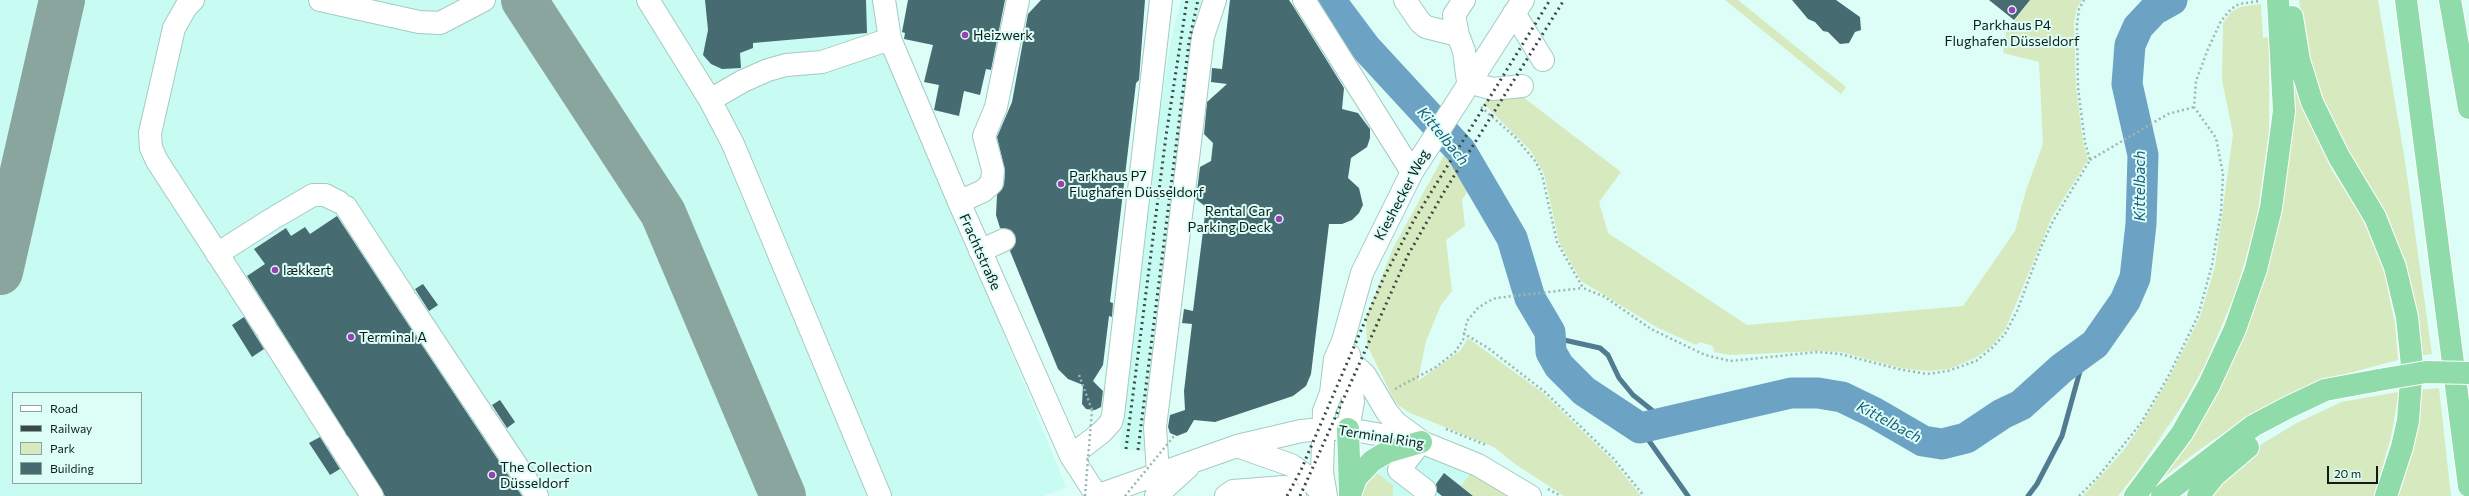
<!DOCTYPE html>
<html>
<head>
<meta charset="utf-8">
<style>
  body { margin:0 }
  #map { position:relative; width:2469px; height:496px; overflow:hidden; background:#ddfef7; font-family:Commissioner,sans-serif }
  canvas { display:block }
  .legend { position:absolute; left:12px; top:392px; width:130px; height:92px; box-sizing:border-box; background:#ddfef7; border:1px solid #8aa49f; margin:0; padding:5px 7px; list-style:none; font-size:12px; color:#0e1d1a }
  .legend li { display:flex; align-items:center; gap:8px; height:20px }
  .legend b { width:20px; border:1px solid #8aa49f }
  .scale { position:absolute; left:2327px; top:466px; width:51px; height:18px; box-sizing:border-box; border:2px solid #0e1d1a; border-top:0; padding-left:5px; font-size:12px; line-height:14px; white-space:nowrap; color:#0e1d1a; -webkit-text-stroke:3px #ddfef7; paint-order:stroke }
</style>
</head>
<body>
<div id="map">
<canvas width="2469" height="496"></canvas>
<ul class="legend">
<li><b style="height:5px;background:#fff"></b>Road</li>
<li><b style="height:5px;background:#374a46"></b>Railway</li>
<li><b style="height:11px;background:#d7eabf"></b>Park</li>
<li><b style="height:11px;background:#466b71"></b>Building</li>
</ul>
<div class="scale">20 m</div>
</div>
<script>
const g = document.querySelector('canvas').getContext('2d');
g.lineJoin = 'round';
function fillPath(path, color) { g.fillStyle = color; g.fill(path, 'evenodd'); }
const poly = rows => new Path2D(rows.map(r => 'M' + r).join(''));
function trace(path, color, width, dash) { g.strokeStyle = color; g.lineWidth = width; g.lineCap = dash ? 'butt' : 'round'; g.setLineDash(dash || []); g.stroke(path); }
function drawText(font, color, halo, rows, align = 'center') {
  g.font = font + ' Commissioner,sans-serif'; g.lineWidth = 4; g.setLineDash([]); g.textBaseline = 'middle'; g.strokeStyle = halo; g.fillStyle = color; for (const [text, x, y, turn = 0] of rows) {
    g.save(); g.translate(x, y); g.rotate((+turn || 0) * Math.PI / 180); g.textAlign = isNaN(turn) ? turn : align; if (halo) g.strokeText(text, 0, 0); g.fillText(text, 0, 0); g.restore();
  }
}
fillPath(poly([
  [0,0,878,0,877,22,1066,487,1044,496,0,496],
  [13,393,141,393,141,483,13,483],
  [1181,0,1208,0,1176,166,1144,451,1120,449,1154,151,1171,40],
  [1421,448,1524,496,1355,496,1364,473]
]), '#c8fbf1');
fillPath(poly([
  [1725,0,1738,0,1846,87,1841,94],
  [2030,0,2082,0,2077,8,2074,24,2076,87,2083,141,2088,160,2052,217,2005,330,1991,347,1975,358,1949,369,1928,371,1900,368,1841,352,1820,351,1730,355,1714,352,1713,346,1700,342,1696,345,1658,328,1581,281,1559,242,1544,174,1537,161,1530,150,1484,104,1490,94,1519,94,1621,172,1599,202,1608,233,1747,325,1963,306,2015,231,2026,190,2043,144,2039,62,2003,53,2006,32],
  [2299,0,2378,0,2405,161,2432,354,2419,356,2339,140,2313,79],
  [2261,4,2263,38,2269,37,2269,130,2257,218,2236,292,2205,365,2185,401,2140,468,2118,496,2083,496,2123,451,2142,424,2169,378,2200,317,2215,266,2233,134,2222,80,2223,23,2231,12,2240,7],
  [2289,69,2304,109,2333,172,2360,213,2383,267,2395,324,2398,360,2349,373,2297,391,2243,420,2196,452,2155,484,2245,325],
  [1448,148,1473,182,1462,200,1465,226,1446,240,1452,291,1441,305,1426,341,1418,381,1460,351,1468,338,1543,393,1611,459,1641,496,1564,496,1515,464,1494,447,1410,413,1398,405,1392,396,1367,345,1366,317,1393,248],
  [2439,388,2451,496,2391,496,2419,390],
  [2399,392,2391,437,2374,496,2205,496,2252,450,2295,424,2341,402],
  [1374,471,1393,485,1393,496,1362,496,1364,486],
  [1473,471,1516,496,1474,496,1461,486]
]), '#d7eabf');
trace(poly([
  [1550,332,1564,340,1600,348,1608,355,1619,378,1633,395,1668,423],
  [1640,428,1688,496],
  [2028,496,2037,484,2062,436,2085,353]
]), '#507b91', 5);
trace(poly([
  [1330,0,1366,48,1461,151,1512,238,1530,298,1550,332,1551,352,1559,366,1584,391,1640,428,1791,393,1818,393,1842,397,1873,412,1923,441,1942,444,1966,438,2002,414,2021,405,2062,368,2095,344,2125,301,2135,278,2141,224,2143,155,2127,84,2130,45,2138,27,2154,10,2172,0]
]), '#6ca3c4', 31);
trace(poly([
  [524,0,663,213,783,496],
  [0,272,62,0]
]), '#8aa49e', 46);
fillPath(poly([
  [705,0,866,0,867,33,753,43,753,48,740,53,741,68,722,69,711,64,703,55,708,30],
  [908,0,1005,0,991,70,986,69,980,95,964,91,959,116,934,110,939,85,924,82,933,45,904,39,905,33,902,32],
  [1041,0,1145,0,1139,80,1136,83,1110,302,1113,303,1112,317,1109,316,1103,365,1093,381,1103,391,1101,407,1095,410,1086,409,1082,404,1083,385,1068,379,1058,369,1010,251,1016,242,1015,235,1011,230,1000,228,996,215,997,195,1004,185,1005,171,997,137,1012,102,1028,14],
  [1230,0,1289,0,1293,6,1344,88,1342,109,1358,113,1370,129,1370,138,1367,147,1351,158,1348,178,1359,188,1363,205,1359,213,1352,220,1342,224,1329,224,1311,374,1306,386,1293,396,1215,422,1194,420,1187,432,1177,436,1170,433,1168,427,1170,415,1185,410,1184,391,1192,324,1182,323,1184,309,1193,311,1206,207,1196,199,1200,167,1211,161,1213,143,1204,134,1207,102,1227,84,1211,82,1212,68,1222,69],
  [1792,0,1836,0,1860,17,1861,30,1855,32,1849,43,1840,44,1828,32,1823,31,1815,22,1808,19],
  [1989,0,2030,0,2014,20],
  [337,216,394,303,522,496,385,496,247,276,265,264,254,249,286,228,291,236,305,227,310,234],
  [423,284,438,305,429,311,415,289],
  [244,317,264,349,252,357,232,325],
  [500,400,515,422,507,428,492,405],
  [320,437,340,469,330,475,309,443],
  [1444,473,1473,496,1442,496,1437,492,1436,484]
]), '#466b71');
const minor = poly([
  [193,0,186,7,174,28,150,133,151,148,157,161,265,327],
  [320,0,419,22,440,23,484,0],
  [648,0,710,100,733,144,880,496],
  [884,0,890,39,959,202,1071,456,1097,496],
  [1304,0,1412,172],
  [1405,0,1420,22,1426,27,1458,35],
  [1464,0,1454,15,1458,35,1464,51,1468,82],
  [1514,13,1543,60],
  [1468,82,1493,89,1522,86],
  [710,100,743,81,768,70,786,65,822,62,890,39],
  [959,202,983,191,992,183,993,170,984,136,996,107,1018,0],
  [346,207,404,296],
  [277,216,313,195,325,195,339,202],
  [980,251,1004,240],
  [217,254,272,219],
  [408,302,481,412],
  [269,334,335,438],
  [1350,361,1365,375,1387,412,1396,423,1418,439],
  [485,418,537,496],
  [1348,429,1353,402,1349,355],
  [1421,442,1399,470,1425,490],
  [339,444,372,496],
  [1237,446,1291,465,1305,475,1325,496],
  [1071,456,1102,432,1111,422,1113,415,1161,0],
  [1158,473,1155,427,1203,36,1215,0],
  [1096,496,1237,446,1301,431,1322,429,1348,429,1421,442,1478,465,1530,496],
  [1156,496,1188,467],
  [1226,496,1233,491,1284,487,1295,496],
  [1326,496,1322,472,1324,411,1331,393,1335,359,1343,341,1362,273,1412,172,1523,0]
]);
const highway = poly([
  [2406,0,2469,486],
  [2450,0,2469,108],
  [2292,17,2299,60,2312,102,2339,157,2375,217,2395,267,2407,317,2412,365,2408,421,2402,447,2386,496],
  [1348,429,1350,493],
  [1350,495,1356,478,1372,461,1387,452,1421,442],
  [2135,496,2182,433,2209,385,2235,329,2256,269,2271,208,2284,111,2278,0],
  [2162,496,2253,426,2287,408,2325,390,2379,380],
  [2198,496,2215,475,2248,447]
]);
trace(minor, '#a3cbc3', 24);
trace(highway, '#fff', 24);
trace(poly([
  [1481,107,1515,137,1536,162,1542,175,1557,242,1583,288,1605,297,1651,329,1705,355,1730,361,1818,352,1840,354,1898,369,1927,374,1948,371,1976,361,1992,348,2005,334,2017,311,2041,247,2053,221,2090,160,2085,142,2078,88,2077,25,2079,9,2084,0],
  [2090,160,2168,114,2194,107],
  [1463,333,1488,348,1545,392,1613,458,1644,496],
  [1079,375,1092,410],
  [1395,389,1436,367,1455,352,1463,340,1467,321,1478,308,1487,302,1496,298,1583,288],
  [1446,429,1486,445],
  [1548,489,1561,496],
  [2079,496,2097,478,2141,423,2168,377,2198,316,2212,265,2221,212,2223,174,2216,138,2194,107,2196,81,2208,49,2221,21,2231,9,2239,4,2259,1]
]), '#9bb6b0', 2.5, [2, 3]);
trace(minor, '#fff', 22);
trace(highway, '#8fdba9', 22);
trace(poly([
  [1126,449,1166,136,1187,0],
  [1138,450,1189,42,1198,0],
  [1287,496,1301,470,1384,277,1414,220,1550,0],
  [1300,496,1408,255,1444,192,1564,0]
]), '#374a46', 3, [2, 4]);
const highwayBridge = poly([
  [2379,380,2426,372,2469,373]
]);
trace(highwayBridge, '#fff', 24, []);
trace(poly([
  [1085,496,1092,410],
  [1125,496,1174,436]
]), '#9bb6b0', 2.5, [2, 3]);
trace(highwayBridge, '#8fdba9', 22);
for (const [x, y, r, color] of [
  [2012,10,4,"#9642b0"],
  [965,35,4,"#9642b0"],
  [1061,184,4,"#9642b0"],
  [1279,219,4,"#9642b0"],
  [275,270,4,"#9642b0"],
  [351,337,4,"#9642b0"],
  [492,475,4,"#9642b0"]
]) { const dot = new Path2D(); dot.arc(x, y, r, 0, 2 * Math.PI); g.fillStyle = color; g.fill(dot); trace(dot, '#ddfef7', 1.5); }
drawText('14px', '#0e1d1a', '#ddfef7', [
  ["Parkhaus P4",2012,25,"center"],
  ["Flughafen Düsseldorf",2012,41,"center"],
  ["Heizwerk",973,35],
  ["Parkhaus P7",1069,176],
  ["Flughafen Düsseldorf",1069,192],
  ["Rental Car",1271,211,"right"],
  ["Parking Deck",1271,227,"right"],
  ["lækkert",283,270],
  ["Terminal A",359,337],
  ["The Collection",500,467],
  ["Düsseldorf",500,483]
], 'left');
drawText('14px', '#0e1d1a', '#ddfef7', [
  ["Kieshecker Weg",1402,195,-62],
  ["Frachtstraße",980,252,66],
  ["Terminal Ring",1381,437,9]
]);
drawText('italic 15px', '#195b7d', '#ddfef7', [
  ["Kittelbach",1443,136,50],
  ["Kittelbach",2140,186,-90],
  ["Kittelbach",1889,422,28]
]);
</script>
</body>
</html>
